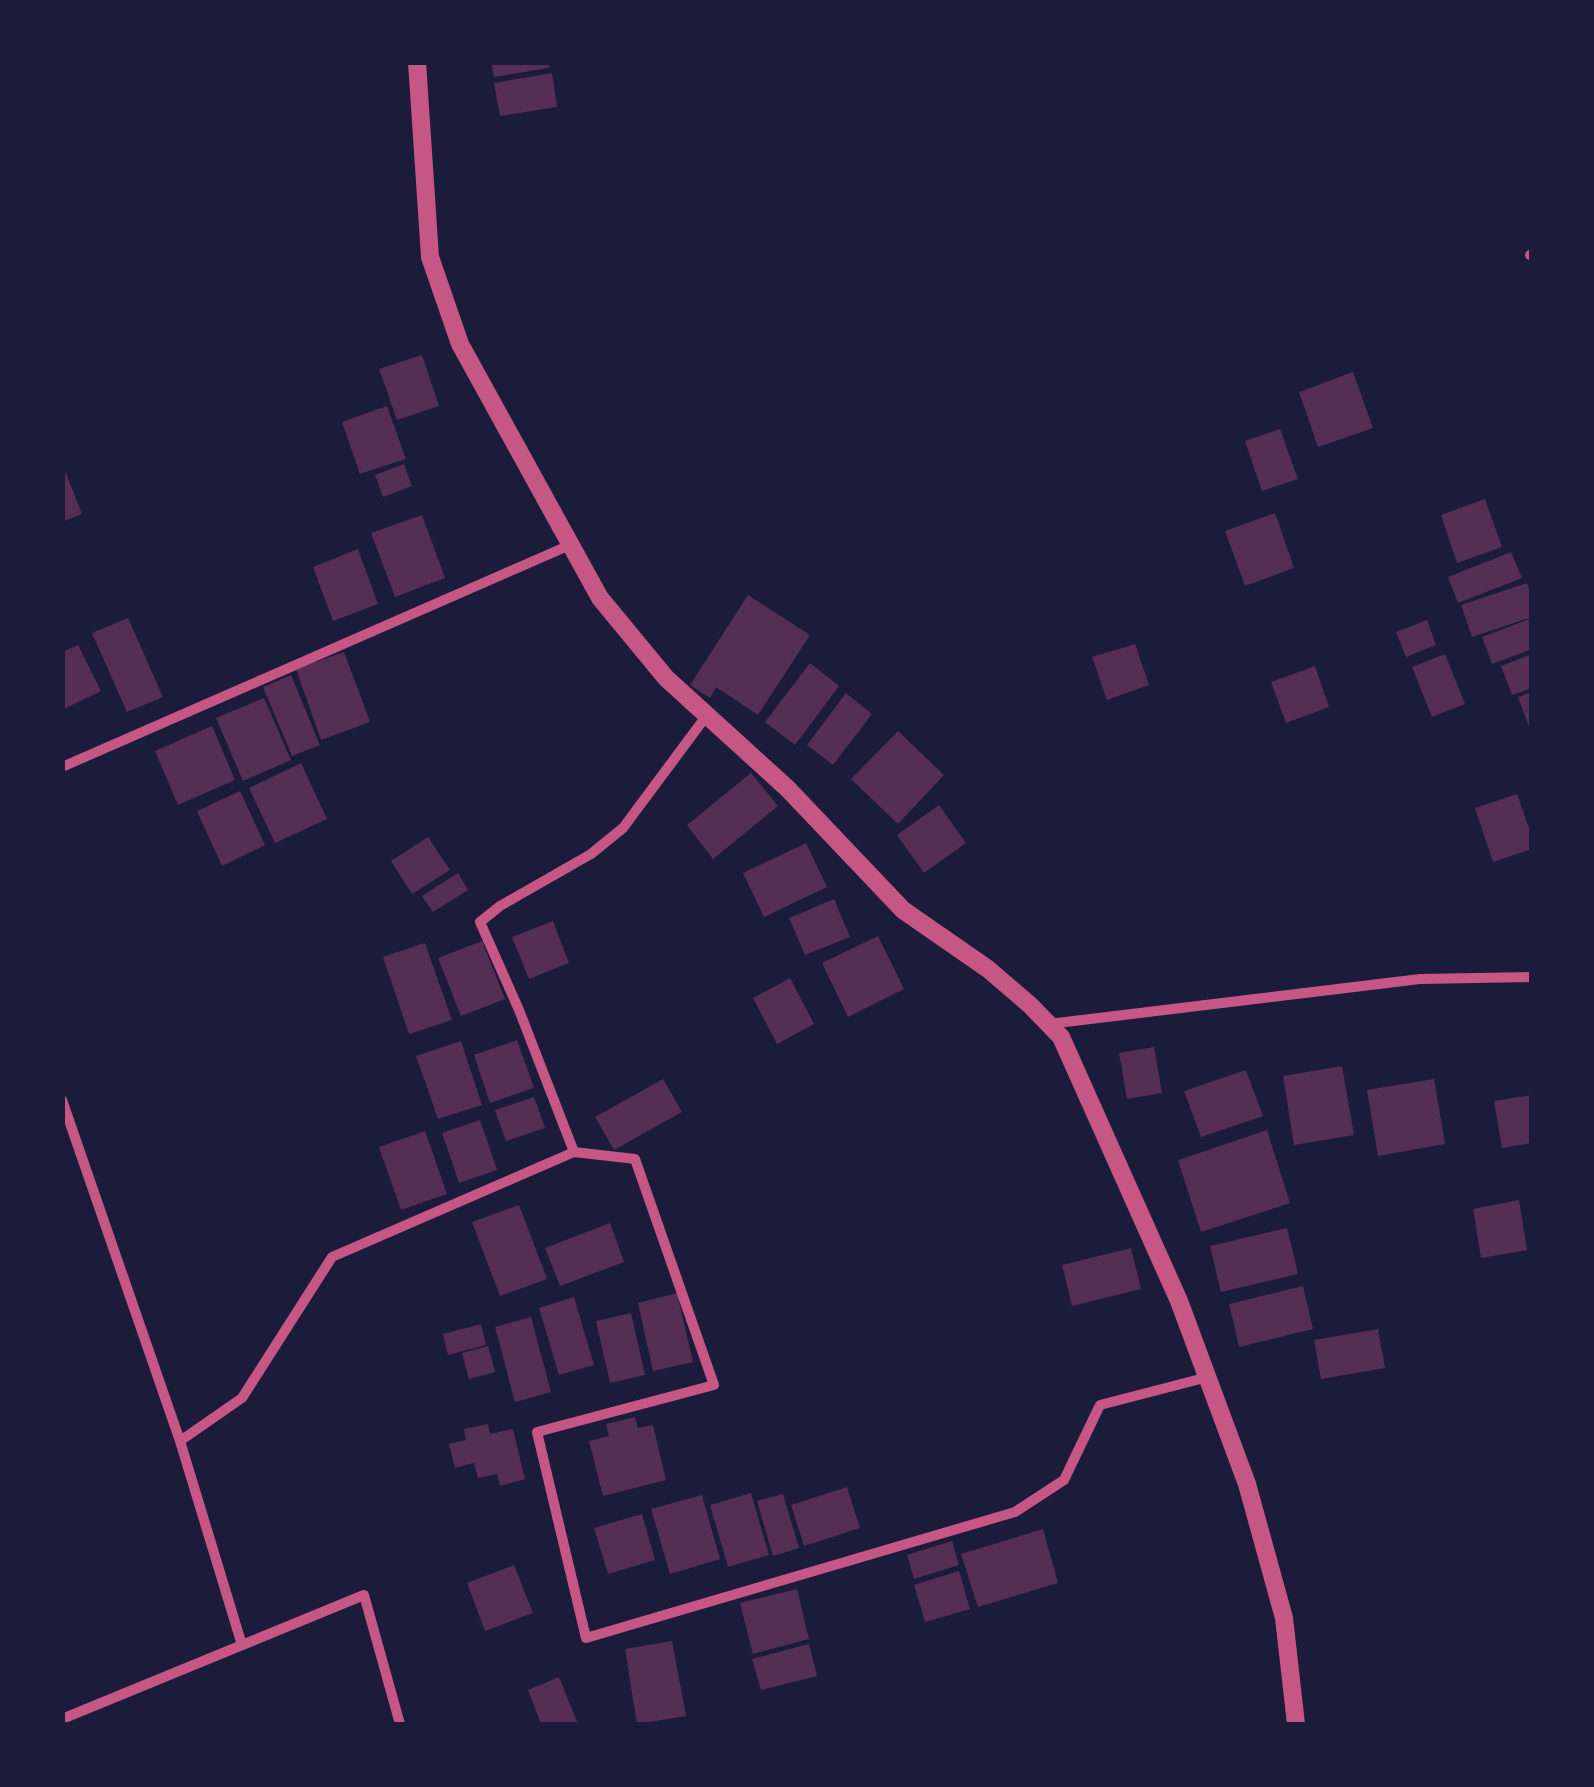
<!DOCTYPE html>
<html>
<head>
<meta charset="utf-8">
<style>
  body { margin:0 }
  #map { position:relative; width:1594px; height:1787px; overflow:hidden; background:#1b1b3a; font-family:Ubuntu,sans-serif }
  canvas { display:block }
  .frame { position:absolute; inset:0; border:65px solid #1b1b3a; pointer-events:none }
</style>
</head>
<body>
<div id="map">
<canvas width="1594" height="1787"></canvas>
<div class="frame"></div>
</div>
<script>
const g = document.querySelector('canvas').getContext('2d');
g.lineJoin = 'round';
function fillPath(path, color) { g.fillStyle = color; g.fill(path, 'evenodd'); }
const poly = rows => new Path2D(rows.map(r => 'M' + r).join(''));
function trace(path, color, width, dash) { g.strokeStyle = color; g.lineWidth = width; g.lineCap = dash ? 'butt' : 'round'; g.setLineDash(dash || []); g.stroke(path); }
fillPath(poly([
  [491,62,548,62,549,68,494,77],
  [552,73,557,107,500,116,494,83],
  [422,355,439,406,397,420,379,369],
  [1353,372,1373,428,1318,447,1299,392],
  [387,406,406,459,360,474,342,422],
  [1280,429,1298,479,1262,491,1245,441],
  [404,464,412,486,383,497,375,475],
  [66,473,82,514,62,522,62,474],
  [1485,499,1502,547,1457,563,1441,515],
  [1275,513,1294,568,1245,586,1225,531],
  [422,515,445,578,395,597,371,533],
  [358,549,378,604,333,621,313,567],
  [1511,552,1522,578,1458,603,1448,577],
  [1527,583,1532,598,1532,617,1472,637,1461,605],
  [748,595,810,635,758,715,716,687,710,698,690,685],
  [128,618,163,697,127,712,92,633],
  [1532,618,1532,649,1492,664,1482,637],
  [1427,620,1436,645,1406,657,1396,632],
  [1135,644,1149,685,1107,700,1092,657],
  [78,645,101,691,62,710,62,652],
  [344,652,370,722,321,740,296,669],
  [1445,654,1465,704,1432,717,1412,667],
  [1532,654,1532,688,1512,695,1501,666],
  [810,663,839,686,795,745,765,722],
  [1315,666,1329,707,1286,723,1271,682],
  [291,675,320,745,292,756,263,687],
  [1532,692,1532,726,1529,727,1518,697],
  [846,693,872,714,833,765,807,745],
  [264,698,291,760,243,781,216,718],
  [212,726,235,780,178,805,155,751],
  [898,731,944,775,898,824,851,779],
  [301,763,327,819,275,843,249,788],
  [751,773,778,806,713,859,687,825],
  [240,791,265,845,222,866,197,811],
  [1517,794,1532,836,1532,849,1493,862,1475,808],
  [939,805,966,843,924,873,897,835],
  [428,837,450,870,412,894,391,861],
  [806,843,827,887,764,917,743,873],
  [458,873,468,890,433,912,422,896],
  [834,899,850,937,805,955,789,918],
  [553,921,569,963,529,979,512,937],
  [878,936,904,989,848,1017,822,963],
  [482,941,505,999,461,1016,438,958],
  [425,943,452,1020,409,1034,383,957],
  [790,978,814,1024,777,1044,753,998],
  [517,1040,534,1088,490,1103,474,1055],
  [461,1041,482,1105,438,1119,416,1056],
  [1154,1047,1162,1093,1127,1099,1119,1053],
  [1342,1066,1354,1135,1294,1145,1283,1076],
  [1246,1070,1263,1116,1201,1137,1184,1091],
  [663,1079,682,1112,614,1150,595,1117],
  [1434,1079,1445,1144,1378,1156,1367,1090],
  [1532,1095,1532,1143,1502,1148,1494,1101],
  [534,1097,545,1128,506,1141,495,1110],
  [480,1120,497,1170,459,1183,442,1133],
  [1267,1130,1290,1203,1201,1232,1178,1160],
  [425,1131,447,1194,401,1210,379,1147],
  [1519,1200,1527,1250,1481,1258,1473,1209],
  [519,1205,547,1279,500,1296,472,1222],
  [610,1223,624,1262,560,1286,545,1248],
  [1287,1228,1298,1274,1221,1292,1210,1246],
  [1131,1248,1141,1289,1072,1306,1062,1265],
  [1303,1286,1313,1329,1239,1347,1229,1304],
  [677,1293,693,1362,653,1371,638,1303],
  [574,1297,594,1365,559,1375,539,1308],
  [631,1313,645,1375,610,1383,596,1321],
  [531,1317,551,1392,515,1402,495,1327],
  [481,1324,486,1345,448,1355,443,1334],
  [1378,1329,1385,1368,1321,1379,1314,1340],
  [488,1346,495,1372,469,1379,462,1353],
  [635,1417,638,1428,653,1425,666,1480,603,1496,589,1441,609,1436,606,1424],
  [488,1424,490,1434,513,1429,525,1479,500,1486,497,1474,478,1478,474,1463,455,1468,449,1444,466,1440,464,1429],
  [847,1487,860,1528,804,1546,791,1505],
  [751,1493,769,1555,728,1567,710,1505],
  [783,1494,799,1548,773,1556,757,1501],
  [702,1495,720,1559,670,1574,651,1509],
  [642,1514,655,1560,608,1574,594,1528],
  [1043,1529,1058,1583,978,1607,961,1554],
  [952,1541,959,1565,914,1579,907,1555],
  [514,1565,533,1613,485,1631,467,1583],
  [959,1571,970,1609,925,1622,914,1585],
  [797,1589,809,1639,753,1654,740,1603],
  [672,1641,686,1716,637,1724,625,1649],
  [809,1644,817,1676,761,1690,752,1659],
  [559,1677,578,1724,541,1724,528,1690]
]), '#542f53');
trace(poly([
  [1530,255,1532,254],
  [707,715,623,828,591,854,500,906,480,922,519,1010,574,1152,635,1159,714,1385,537,1432,586,1638,1015,1512,1064,1480,1100,1405,1208,1377],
  [62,767,570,545],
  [1049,1024,1420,979,1532,977],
  [62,1100,180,1441,242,1645],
  [180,1441,242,1398,332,1257,574,1152],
  [62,1719,364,1595,400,1724]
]), '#c65784', 10);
trace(poly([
  [417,62,430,257,460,344,600,598,666,678,788,789,903,910,988,969,1030,1005,1061,1037,1179,1301,1247,1484,1284,1618,1296,1724]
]), '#c65784', 18);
</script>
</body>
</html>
